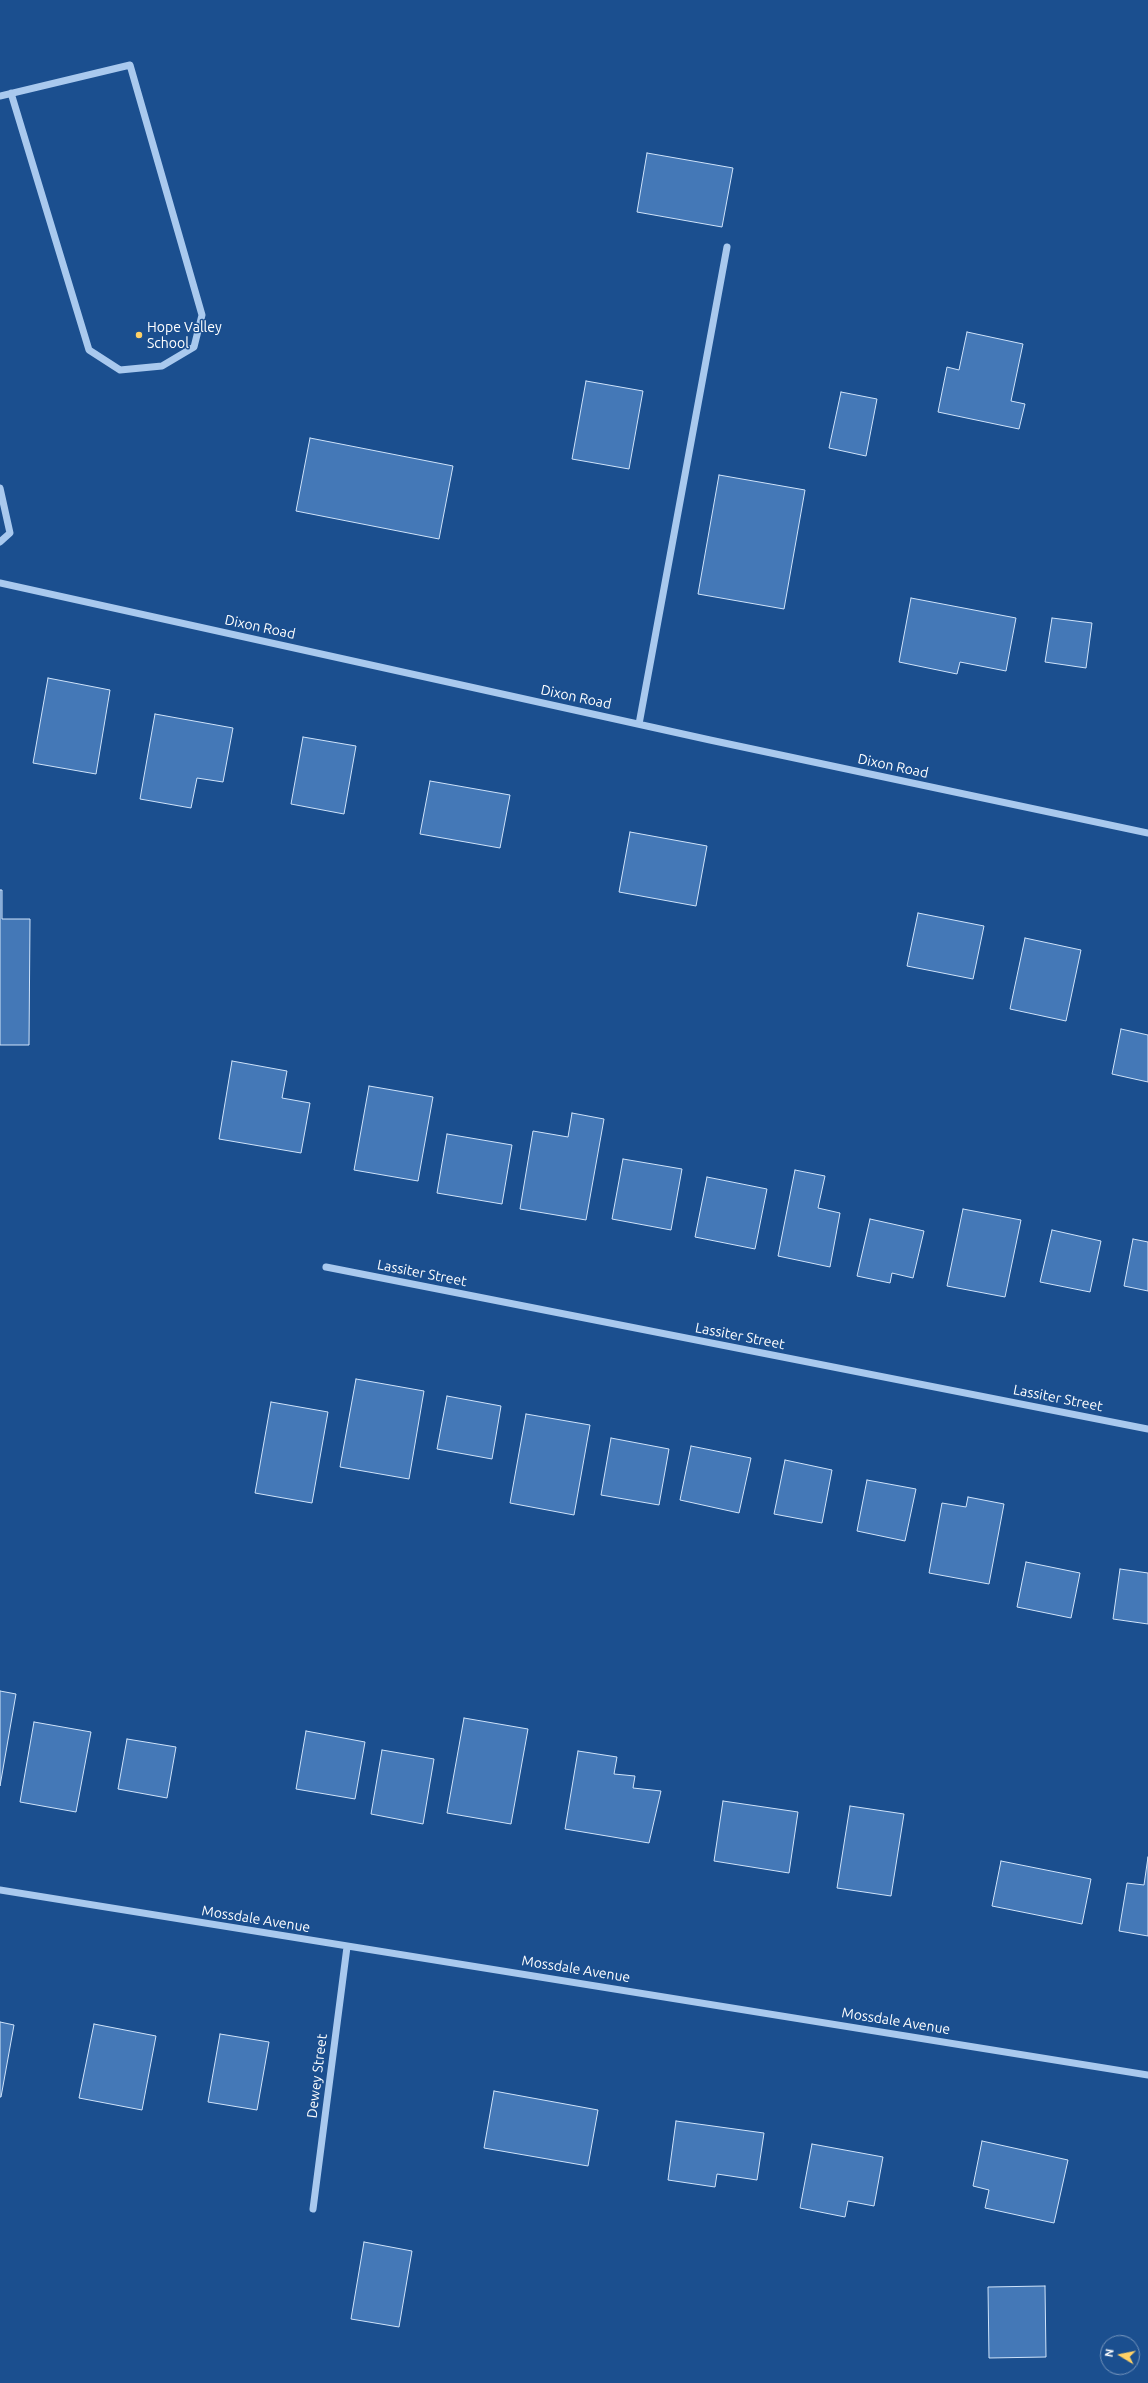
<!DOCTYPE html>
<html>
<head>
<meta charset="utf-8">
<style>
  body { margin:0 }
  #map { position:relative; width:1148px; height:2383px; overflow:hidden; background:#1b4f8f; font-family:Ubuntu,sans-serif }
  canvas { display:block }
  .north { position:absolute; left:1100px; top:2335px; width:40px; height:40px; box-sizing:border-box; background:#1b4f8f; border:1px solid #7695bc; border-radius:50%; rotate:280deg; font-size:11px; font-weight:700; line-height:16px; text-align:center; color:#fff }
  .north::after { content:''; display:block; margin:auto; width:14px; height:18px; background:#ffd166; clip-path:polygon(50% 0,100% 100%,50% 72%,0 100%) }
</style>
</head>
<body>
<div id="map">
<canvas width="1148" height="2383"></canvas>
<div class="north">N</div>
</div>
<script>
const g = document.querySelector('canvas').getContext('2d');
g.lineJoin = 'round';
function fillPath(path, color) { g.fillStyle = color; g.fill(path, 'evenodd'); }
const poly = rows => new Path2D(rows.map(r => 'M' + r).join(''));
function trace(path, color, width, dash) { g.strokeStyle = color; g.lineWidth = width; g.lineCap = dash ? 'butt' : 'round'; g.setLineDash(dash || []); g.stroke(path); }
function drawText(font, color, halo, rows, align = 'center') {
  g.font = font + ' Ubuntu,sans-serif'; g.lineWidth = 3; g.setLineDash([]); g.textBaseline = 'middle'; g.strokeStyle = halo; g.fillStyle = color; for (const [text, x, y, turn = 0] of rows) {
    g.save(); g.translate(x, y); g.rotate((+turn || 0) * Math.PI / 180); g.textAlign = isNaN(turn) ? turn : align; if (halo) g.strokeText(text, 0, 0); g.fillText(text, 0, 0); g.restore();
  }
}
const building = poly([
  [647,153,733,168,722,227,637,212,647,153],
  [967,332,1023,344,1011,401,1025,404,1019,429,938,412,947,367,959,370,967,332],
  [586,381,643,391,629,469,572,459,586,381],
  [841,392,877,399,866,456,829,448,841,392],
  [310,438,453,466,439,539,296,511,310,438],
  [719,475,805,490,784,609,698,594,719,475],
  [911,598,1016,618,1006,671,960,662,957,674,899,662,911,598],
  [1052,618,1092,623,1086,668,1045,662,1052,618],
  [48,678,110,690,96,774,33,763,48,678],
  [155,714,233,728,223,782,197,778,191,808,140,799,155,714],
  [303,737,356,746,344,814,291,804,303,737],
  [430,781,510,795,500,848,420,834,430,781],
  [630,832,707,846,696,906,619,892,630,832],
  [0,890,2,890,2,919,30,919,29,1045,0,1045,0,890],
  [918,913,984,926,973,979,907,966,918,913],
  [1025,938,1081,950,1066,1021,1010,1009,1025,938],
  [1121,1029,1148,1035,1148,1082,1112,1074,1121,1029],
  [232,1061,287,1071,282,1098,310,1103,301,1153,219,1139,232,1061],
  [369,1086,433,1097,418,1181,354,1170,369,1086],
  [572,1113,604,1119,586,1220,520,1209,533,1131,568,1137,572,1113],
  [447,1134,512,1145,502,1204,437,1193,447,1134],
  [623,1159,682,1169,671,1230,612,1219,623,1159],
  [795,1170,825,1176,818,1208,840,1213,830,1267,778,1256,795,1170],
  [707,1177,767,1189,755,1249,695,1237,707,1177],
  [963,1209,1021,1220,1005,1297,947,1286,963,1209],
  [870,1219,924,1231,913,1278,892,1273,890,1283,857,1276,870,1219],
  [1052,1230,1101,1241,1090,1292,1040,1282,1052,1230],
  [1133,1239,1148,1242,1148,1291,1124,1286,1133,1239],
  [356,1379,424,1391,409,1479,340,1467,356,1379],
  [447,1396,501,1406,492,1459,437,1449,447,1396],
  [271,1402,328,1412,312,1503,255,1493,271,1402],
  [526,1414,590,1425,574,1515,510,1503,526,1414],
  [611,1438,669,1449,659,1505,601,1495,611,1438],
  [691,1446,751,1458,739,1513,680,1500,691,1446],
  [785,1460,832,1470,822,1523,774,1514,785,1460],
  [867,1480,916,1489,905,1541,857,1531,867,1480],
  [968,1497,1004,1504,989,1584,929,1573,942,1503,966,1507,968,1497],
  [1026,1562,1080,1573,1071,1618,1017,1607,1026,1562],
  [1120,1569,1148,1573,1148,1624,1113,1619,1120,1569],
  [0,1691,16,1694,0,1786,0,1691],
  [464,1718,528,1729,511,1824,447,1813,464,1718],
  [34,1722,91,1732,76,1812,20,1802,34,1722],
  [306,1731,365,1742,355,1799,296,1789,306,1731],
  [127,1739,176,1747,167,1798,118,1789,127,1739],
  [382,1750,434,1759,423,1824,371,1814,382,1750],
  [578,1751,617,1757,614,1774,635,1776,633,1788,661,1791,649,1843,565,1829,578,1751],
  [723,1801,798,1812,789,1873,714,1861,723,1801],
  [850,1806,904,1814,891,1896,837,1888,850,1806],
  [1148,1857,1148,1936,1119,1931,1127,1883,1144,1885,1148,1857],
  [1001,1861,1091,1879,1082,1924,992,1906,1001,1861],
  [0,2022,14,2025,1,2097,0,2097,0,2022],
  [94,2024,156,2036,142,2110,79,2098,94,2024],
  [220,2034,269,2042,257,2110,208,2102,220,2034],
  [494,2091,598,2110,588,2166,484,2148,494,2091],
  [676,2121,764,2133,757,2180,717,2174,715,2187,668,2180,676,2121],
  [982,2141,1068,2160,1054,2223,985,2208,989,2190,973,2186,982,2141],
  [812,2144,883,2157,874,2206,848,2201,845,2217,800,2208,812,2144],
  [364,2242,412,2251,399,2327,351,2319,364,2242],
  [1045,2286,1046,2357,989,2358,988,2287,1045,2286]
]);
fillPath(building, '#4478b7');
trace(building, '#cfe3fa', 1);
trace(poly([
  [0,96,130,65,202,315,194,347,162,366,120,370,89,350,11,93],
  [0,488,10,533,0,542],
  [0,583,710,740,1148,833],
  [639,724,727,247],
  [326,1267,1148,1429],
  [0,1890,1148,2075],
  [313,2209,347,1947]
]), '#a9c9ee', 7);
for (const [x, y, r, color] of [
  [139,335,4,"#ffd166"]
]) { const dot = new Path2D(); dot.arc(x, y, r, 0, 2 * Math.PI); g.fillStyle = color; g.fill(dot); trace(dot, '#1b4f8f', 1.5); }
drawText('14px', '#fff', '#1b4f8f', [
  ["Hope Valley",147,327],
  ["School",147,343]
], 'left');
drawText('14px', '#fff', '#1b4f8f', [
  ["Dixon Road",260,627,12],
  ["Dixon Road",576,697,12],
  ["Dixon Road",893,766,12],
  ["Lassiter Street",422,1273,11],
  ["Lassiter Street",740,1336,11],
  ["Lassiter Street",1058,1398,11],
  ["Mossdale Avenue",256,1919,9],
  ["Mossdale Avenue",576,1969,9],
  ["Mossdale Avenue",896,2021,9],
  ["Dewey Street",317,2076,-83]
]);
</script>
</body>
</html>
